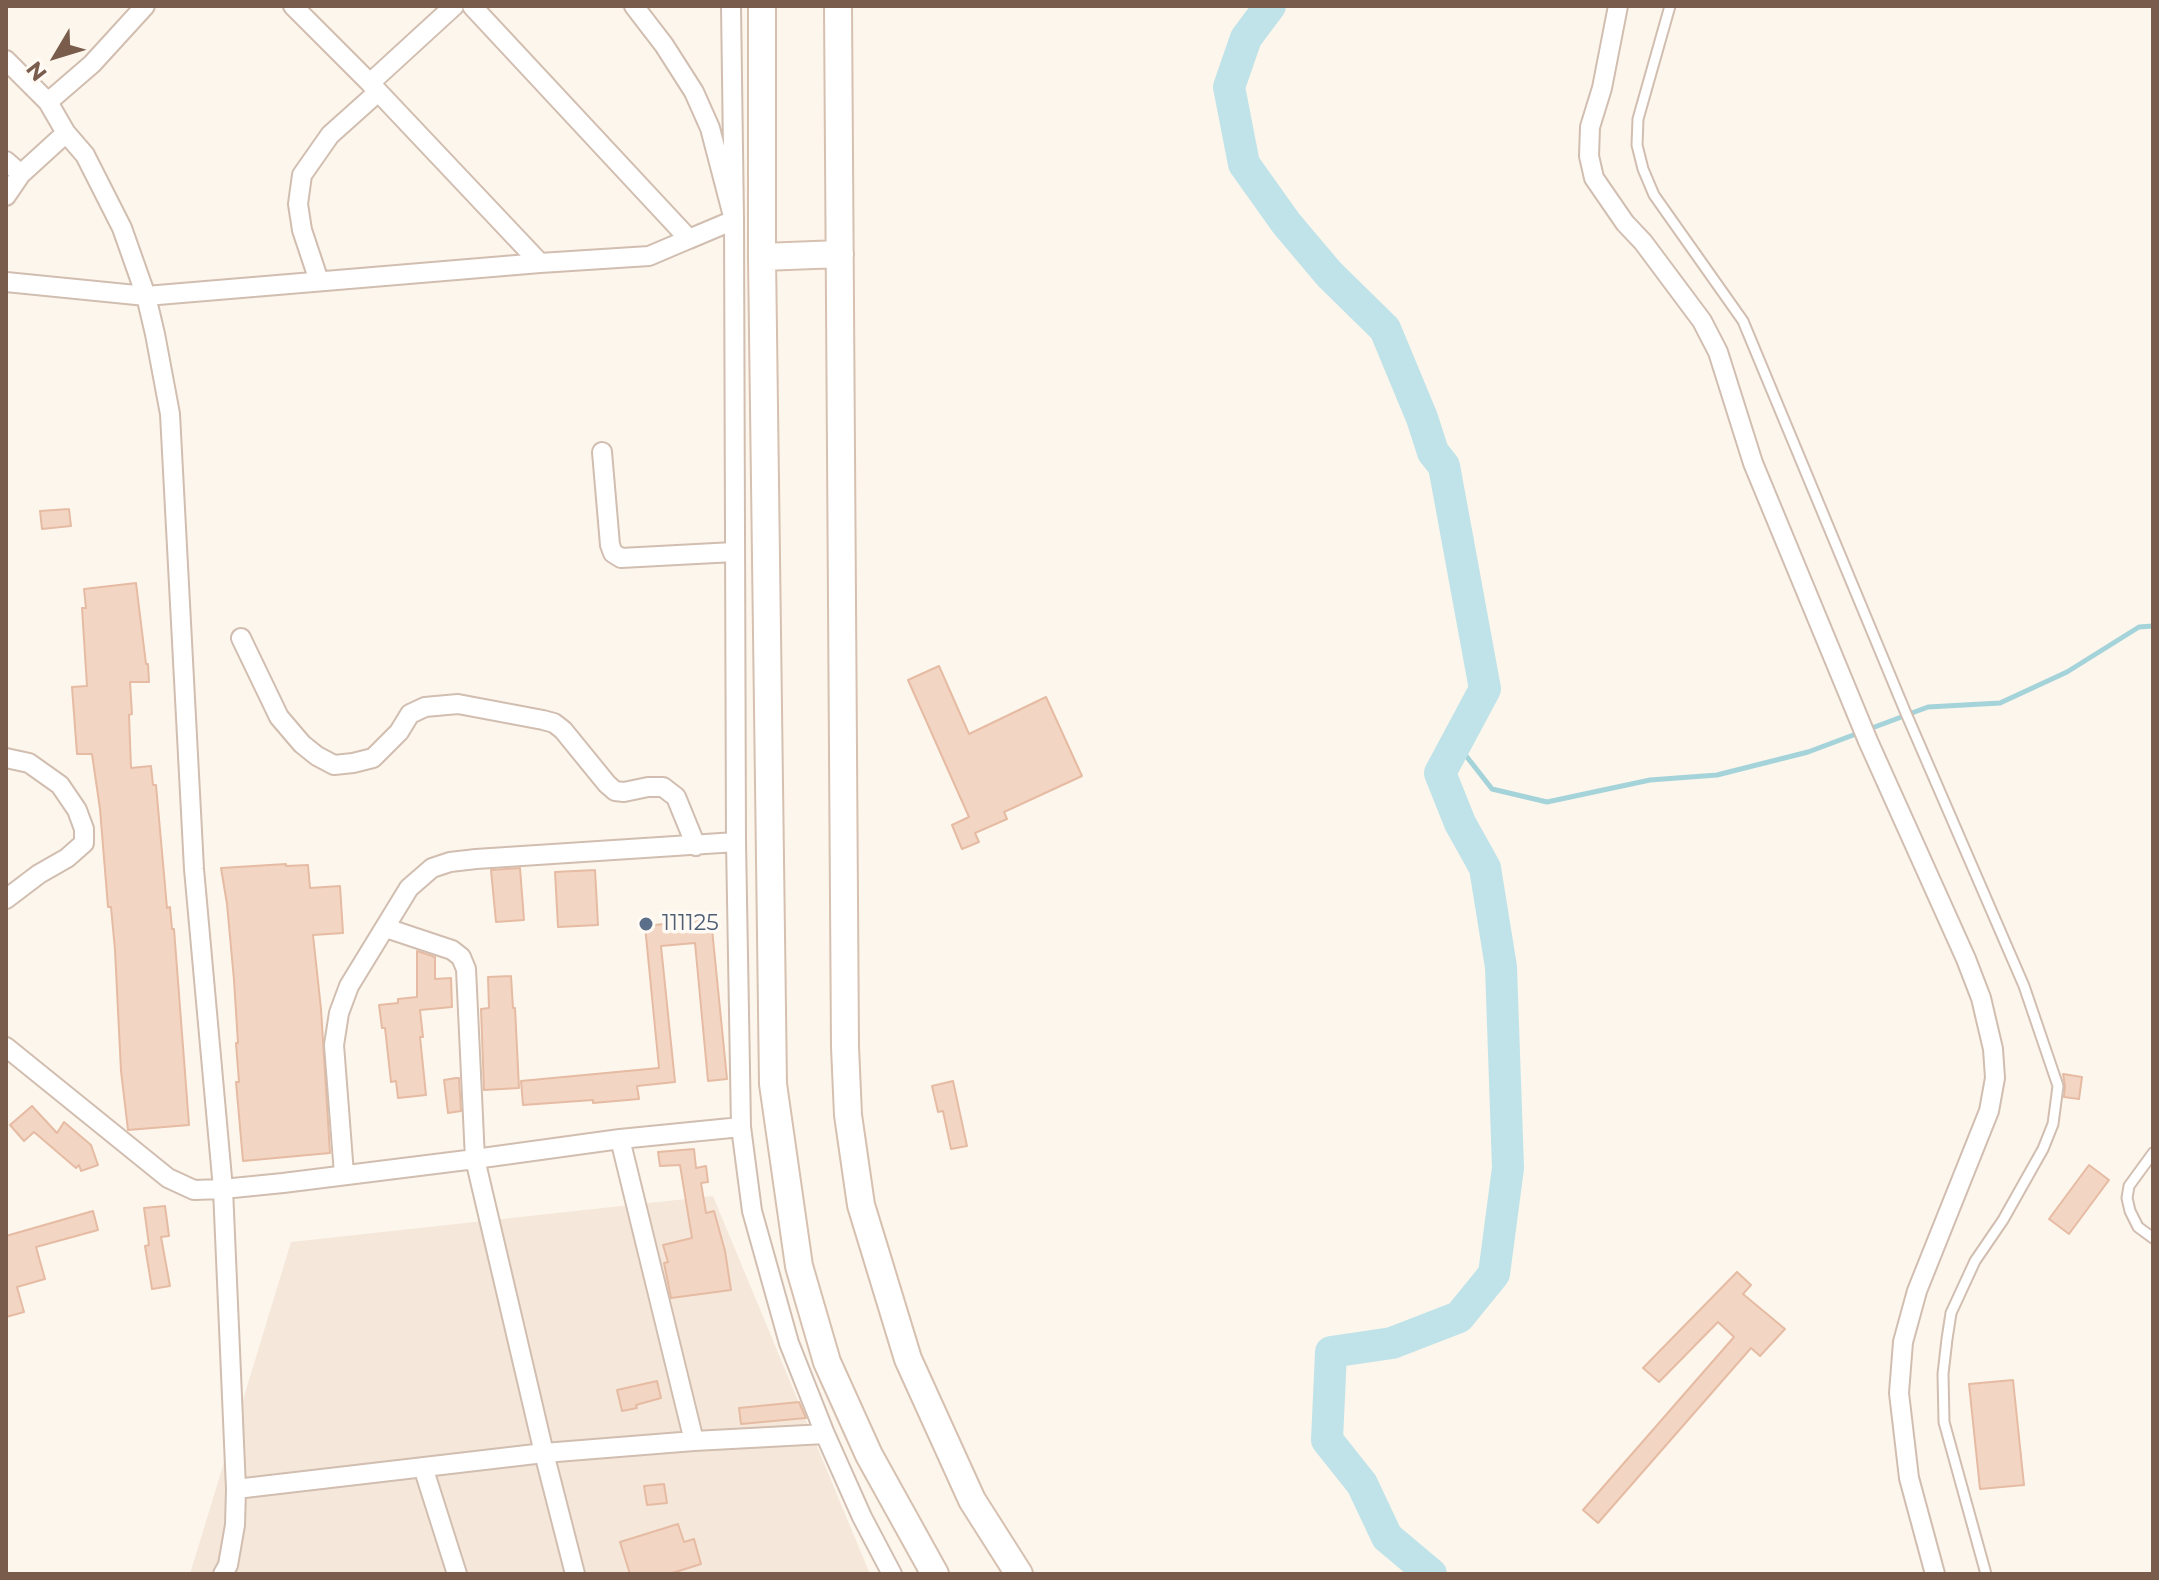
<!DOCTYPE html>
<html>
<head>
<meta charset="utf-8">
<style>
  body { margin:0 }
  #map { position:relative; width:2159px; height:1580px; overflow:hidden; background:#fdf6ec; font-family:Montserrat,sans-serif }
  canvas { display:block }
  .frame { position:absolute; inset:0; border:8px solid #7a5c4d; pointer-events:none }
  .north { position:absolute; left:16px; top:16px; width:80px; height:80px; -webkit-text-stroke:6px #fffaf3; paint-order:stroke; rotate:232deg; font-size:22px; font-weight:700; line-height:32px; text-align:center; color:#7a5c4d }
  .north::after { content:''; display:block; margin:auto; width:28px; height:36px; background:#7a5c4d; clip-path:polygon(50% 0,100% 100%,50% 72%,0 100%) }
</style>
</head>
<body>
<div id="map">
<canvas width="2159" height="1580"></canvas>
<div class="frame"></div>
<div class="north">N</div>
</div>
<script>
const g = document.querySelector('canvas').getContext('2d');
g.lineJoin = 'round';
function fillPath(path, color) { g.fillStyle = color; g.fill(path, 'evenodd'); }
const poly = rows => new Path2D(rows.map(r => 'M' + r).join(''));
function trace(path, color, width, dash) { g.strokeStyle = color; g.lineWidth = width; g.lineCap = dash ? 'butt' : 'round'; g.setLineDash(dash || []); g.stroke(path); }
function drawText(font, color, halo, rows, align = 'center') {
  g.font = font + ' Montserrat,sans-serif'; g.lineWidth = 7; g.setLineDash([]); g.textBaseline = 'middle'; g.strokeStyle = halo; g.fillStyle = color; for (const [text, x, y, turn = 0] of rows) {
    g.save(); g.translate(x, y); g.rotate((+turn || 0) * Math.PI / 180); g.textAlign = isNaN(turn) ? turn : align; if (halo) g.strokeText(text, 0, 0); g.fillText(text, 0, 0); g.restore();
  }
}
fillPath(poly([
  [713,1196,870,1574,190,1574,291,1242]
]), '#f5e8da');
trace(poly([
  [1456,743,1492,789,1547,802,1650,780,1717,775,1808,752,1928,707,2000,703,2067,672,2139,627,2153,626]
]), '#a5d3da', 5);
trace(poly([
  [1270,6,1246,38,1229,87,1244,164,1286,223,1329,274,1385,329,1422,418,1433,452,1444,466,1485,689,1440,773,1460,823,1485,868,1501,967,1508,1168,1494,1274,1459,1317,1392,1343,1331,1352,1327,1440,1362,1484,1387,1537,1431,1574]
]), '#bfe3e8', 32);
const building = poly([
  [69,509,71,526,42,529,40,511,69,509],
  [136,583,146,664,148,664,149,682,130,682,132,714,129,715,131,768,151,766,153,785,156,785,167,908,170,907,172,929,174,929,189,1125,128,1130,121,1071,115,950,111,907,108,907,100,809,92,754,77,754,72,687,87,686,82,608,86,608,84,589,136,583],
  [939,666,969,734,1046,697,1082,776,1004,812,1007,819,975,833,979,842,962,849,952,825,969,817,908,680,939,666],
  [286,864,286,866,308,865,310,888,340,886,343,933,313,935,321,1009,330,1153,243,1161,236,1082,239,1082,236,1043,238,1043,234,980,227,904,221,868,286,864],
  [520,868,524,920,496,922,491,870,520,868],
  [595,870,598,925,558,927,555,872,595,870],
  [711,919,727,1079,708,1081,695,943,661,946,675,1082,637,1086,639,1099,593,1103,593,1100,523,1105,521,1081,659,1068,645,926,711,919],
  [417,951,435,957,435,979,451,978,452,1007,420,1010,423,1037,420,1037,426,1095,398,1098,396,1081,391,1082,385,1028,382,1028,379,1005,398,1003,398,999,417,997,417,951],
  [511,976,513,1008,515,1008,519,1088,484,1090,481,1009,489,1008,488,977,511,976],
  [2063,1074,2082,1077,2079,1099,2064,1097,2065,1086,2063,1074],
  [456,1078,459,1078,461,1111,448,1113,444,1080,456,1078],
  [953,1081,967,1146,951,1149,943,1111,938,1112,932,1086,953,1081],
  [32,1106,57,1133,64,1122,91,1145,98,1165,81,1171,79,1165,76,1168,34,1132,24,1141,10,1125,32,1106],
  [694,1149,696,1168,706,1166,708,1182,701,1183,706,1213,714,1211,725,1251,731,1290,671,1298,664,1263,668,1262,663,1245,692,1238,680,1165,660,1166,658,1152,694,1149],
  [2089,1165,2109,1180,2069,1234,2049,1219,2089,1165],
  [165,1206,169,1236,161,1237,170,1286,152,1289,145,1246,149,1245,144,1208,165,1206],
  [93,1211,98,1230,36,1247,45,1279,17,1287,24,1312,6,1317,6,1236,93,1211],
  [1737,1272,1751,1285,1743,1294,1785,1329,1760,1356,1751,1348,1598,1523,1583,1510,1734,1337,1718,1322,1659,1382,1643,1368,1737,1272],
  [2013,1380,2024,1485,1980,1489,1969,1384,2013,1380],
  [657,1381,661,1398,636,1405,637,1408,622,1411,617,1390,657,1381],
  [799,1402,806,1418,741,1424,739,1408,799,1402],
  [664,1484,667,1503,647,1505,644,1486,664,1484],
  [678,1524,684,1542,694,1539,701,1564,669,1574,630,1574,620,1542,678,1524]
]);
fillPath(building, '#f3d5c3');
trace(building, '#e6bba3', 2);
const service = poly([
  [1670,6,1638,119,1637,145,1643,169,1654,195,1743,321,1905,711,2024,986,2058,1086,2053,1124,2043,1149,2003,1220,1975,1261,1951,1313,1947,1339,1943,1374,1944,1422,1986,1574],
  [2153,1153,2129,1186,2127,1198,2130,1211,2138,1227,2153,1238]
]);
const minor = poly([
  [293,6,370,83,540,263],
  [472,6,689,239,734,220,710,128,694,92,664,45,634,6],
  [731,6,734,220,736,842,741,1127,752,1211,789,1343,825,1434,862,1517,892,1574],
  [1618,6,1602,88,1590,127,1589,156,1594,178,1625,223,1643,242,1702,321,1718,352,1753,463,1868,741,1966,959,1981,998,1993,1049,1995,1078,1989,1111,1917,1291,1903,1342,1899,1393,1909,1478,1935,1574],
  [6,60,48,102,66,133,85,155,122,228,146,296,155,334,170,414,194,869,223,1189,236,1489,235,1525,228,1565,223,1574],
  [370,83,454,6],
  [48,102,92,64,145,6],
  [6,161,21,174],
  [6,196,21,174,66,133],
  [319,281,302,230,298,204,302,175,330,135,378,92],
  [6,282,146,296,540,263,649,256,689,239],
  [602,452,610,545,613,553,621,558,734,552],
  [241,638,279,717,302,744,317,756,334,765,353,763,373,758,399,732,410,714,425,707,458,704,543,720,554,723,563,730,607,784,615,791,624,792,648,787,663,787,676,797,696,846],
  [6,758,29,763,60,785,77,810,84,829,84,843,67,858,39,874,6,899],
  [6,1047,168,1178,194,1190,223,1189,283,1183,475,1159,466,969,461,957,452,950,386,928],
  [620,1139,694,1441],
  [344,1174,334,1045,339,1013,349,986,409,888,432,868,450,862,476,859,736,842],
  [423,1467,457,1574],
  [236,1489,544,1453,694,1441,825,1434],
  [575,1574,544,1453,475,1159,620,1139,741,1127]
]);
const secondary = poly([
  [762,6,762,257,773,1084,799,1266,827,1362,869,1455,935,1574],
  [838,6,845,1047,848,1115,861,1205,908,1359,972,1500,1019,1574],
  [762,257,840,254]
]);
trace(service, '#d1beb0', 13);
trace(minor, '#d1beb0', 22);
trace(secondary, '#d6c0b0', 30);
trace(service, '#fff', 9);
trace(minor, '#fff', 18);
trace(secondary, '#fff', 26);
for (const [x, y, r, color] of [
  [646,924,8,"#5c6f8a"]
]) { const dot = new Path2D(); dot.arc(x, y, r, 0, 2 * Math.PI); g.fillStyle = color; g.fill(dot); trace(dot, '#fffaf3', 3); }
drawText('22px', '#4e5e75', '#fffaf3', [
  ["111125",662,924]
], 'left');
</script>
</body>
</html>
